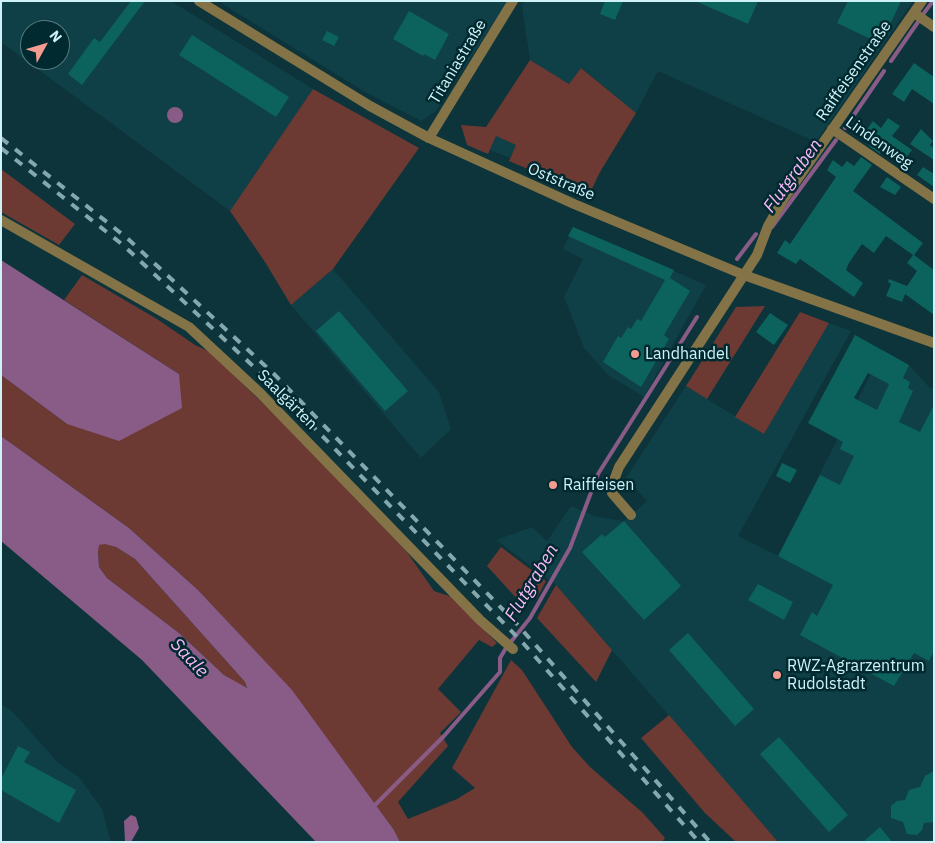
<!DOCTYPE html>
<html>
<head>
<meta charset="utf-8">
<style>
  body { margin:0 }
  #map { position:relative; width:935px; height:843px; overflow:hidden; background:#0c343a; font-family:"IBM Plex Sans",sans-serif }
  canvas { display:block }
  .frame { position:absolute; inset:0; border:2px solid #cff2f8; pointer-events:none }
  .north { position:absolute; left:20px; top:20px; width:50px; height:50px; box-sizing:border-box; background:#012a30; border:1px solid #537a80; border-radius:50%; rotate:51deg; font-size:14px; font-weight:700; line-height:20px; text-align:center; color:#cff2f8 }
  .north::after { content:''; display:block; margin:auto; width:18px; height:22px; background:#f59c90; clip-path:polygon(50% 0,100% 100%,50% 72%,0 100%) }
</style>
</head>
<body>
<div id="map">
<canvas width="935" height="843"></canvas>
<div class="frame"></div>
<div class="north">N</div>
</div>
<script>
const g = document.querySelector('canvas').getContext('2d');
g.lineJoin = 'round';
function fillPath(path, color) { g.fillStyle = color; g.fill(path, 'evenodd'); }
const poly = rows => new Path2D(rows.map(r => 'M' + r).join(''));
function trace(path, color, width, dash) { g.strokeStyle = color; g.lineWidth = width; g.lineCap = dash ? 'butt' : 'round'; g.setLineDash(dash || []); g.stroke(path); }
function drawText(font, color, halo, rows, align = 'center') {
  g.font = font + ' "IBM Plex Sans",sans-serif'; g.lineWidth = 5; g.setLineDash([]); g.textBaseline = 'middle'; g.strokeStyle = halo; g.fillStyle = color; for (const [text, x, y, turn = 0] of rows) {
    g.save(); g.translate(x, y); g.rotate((+turn || 0) * Math.PI / 180); g.textAlign = isNaN(turn) ? turn : align; if (halo) g.strokeText(text, 0, 0); g.fillText(text, 0, 0); g.restore();
  }
}
fillPath(poly([
  [1,1,171,1,313,89,230,211,1,42],
  [30,30,60,30,60,60,30,60],
  [218,1,508,1,435,112,421,121,365,92],
  [525,1,913,1,816,142,658,71,636,113,582,68,569,84,530,60,522,6],
  [496,136,516,145,510,158,490,150],
  [573,227,706,285,644,397,608,375,584,348,564,297,583,259,563,249],
  [333,269,439,392,451,429,421,458,291,305],
  [829,323,851,331,738,536,778,556,883,350,909,365,930,388,934,388,934,842,778,842,556,585,496,540,532,527,547,541,571,506,597,517,624,521,647,501,626,478,686,386,764,434],
  [1,704,14,713,58,763,79,777,102,809,111,842,1,842]
]), '#0f4047');
fillPath(poly([
  [530,60,569,84,581,68,636,113,600,172,589,195,509,161,516,145,496,136,488,154,467,145,461,125,486,127],
  [313,89,419,148,333,269,291,305,265,262,230,211],
  [1,169,75,224,59,245,1,212],
  [82,275,157,319,195,345,210,352,282,422,407,552,434,591,452,597,497,643,492,647,479,640,438,689,461,712,440,733,448,746,398,802,408,819,457,799,475,788,452,768,511,660,522,670,572,747,590,767,643,813,665,838,662,842,400,842,394,830,292,691,198,590,129,528,1,436,1,375,67,424,179,374,64,300],
  [765,306,707,399,686,386,736,307],
  [800,312,829,323,764,434,735,417],
  [105,543,116,547,135,559,245,682,247,689,224,675,179,633,107,578,99,567,98,551,98,545],
  [501,547,546,581,537,598,519,601,487,566],
  [556,585,612,650,596,682,537,618],
  [669,715,778,842,736,842,705,813,641,738]
]), '#6d3933');
fillPath(poly([
  '167 115a8 8 0 1 1 16 0a8 8 0 1 1-16 0Z',
  [1,260,179,374,182,408,119,441,67,424,1,375],
  [1,436,129,528,198,590,292,690,394,830,400,842,316,842,142,660,1,541],
  [105,544,116,547,135,559,245,682,247,688,224,675,179,633,107,578,99,567,98,551,99,545],
  [131,815,136,817,139,828,131,842,125,842,124,821]
]), '#895b87');
trace(poly([
  [924,13,933,1],
  [891,61,918,22],
  [845,128,884,71],
  [772,227,836,140],
  [737,259,756,234],
  [373,807,444,736,500,672,500,658,506,648,530,618,570,548,598,474,697,317]
]), '#895b87', 4);
fillPath(poly([
  [131,1,145,1,82,85,68,74,94,38,100,42],
  [605,1,623,1,615,20,600,14],
  [695,1,758,1,748,24],
  [848,1,901,1,881,44,837,23],
  [409,11,449,34,435,60,424,54,423,56,393,39],
  [327,31,339,37,334,46,322,40],
  [192,35,289,97,276,117,179,55],
  [914,63,934,77,934,104,912,89,904,102,892,94],
  [888,118,900,126,892,136,912,150,901,164,882,150,880,154,869,146,872,142,862,136,873,121,881,128],
  [921,129,933,141,930,145,934,148,934,160,910,144],
  [861,157,872,165,853,191,923,243,914,255,934,270,934,315,905,294,902,302,886,296,891,284,888,282,889,279,907,286,917,271,907,263,913,255,886,236,874,253,862,244,849,263,846,270,863,283,854,297,800,259,796,264,777,253,785,240,790,244,836,177,827,170,833,160,842,167,847,161,854,166],
  [923,167,934,174,934,187,917,175],
  [887,177,901,187,895,195,880,187],
  [573,227,674,270,670,278,690,291,664,335,669,339,641,387,603,362,618,336,621,338,628,327,631,329,637,319,641,321,665,280,568,236],
  [339,311,408,391,385,411,316,331],
  [770,313,788,325,774,345,756,332],
  [855,335,909,365,903,378,910,382,908,388,913,391,899,422,920,432,934,405,934,651,929,661,914,653,894,686,800,635,812,612,817,616,833,585,778,556,820,475,840,485,854,456,840,449,843,442,808,423],
  [868,373,889,384,877,410,854,398],
  [782,463,797,470,790,483,776,476],
  [624,521,681,586,644,620,582,552,602,534,605,537],
  [758,584,793,602,784,620,748,600],
  [688,633,754,709,735,726,669,650],
  [779,737,848,815,829,832,760,754],
  [18,746,30,752,24,762,76,790,59,823,1,790,1,779],
  [934,771,934,822,924,823,922,830,917,835,907,834,903,822,891,818,891,806,897,801,905,800,909,790,920,787,925,776],
  [880,827,892,842,863,842]
]), '#0c625d');
trace(poly([
  [914,13,934,27],
  [832,129,934,199],
  [429,138,513,1],
  [1,220,189,327,260,393,480,620,513,649],
  [631,515,612,493,613,483,619,467,757,255,768,226,783,200,922,1]
]), '#847346', 10);
trace(poly([
  [199,1,370,106,429,138,574,204,744,275,934,343]
]), '#847346', 10);
trace(poly([
  [1,138,127,238,274,374,516,623,710,842],
  [1,148,123,245,268,380,523,643,699,842]
]), '#84a8ae', 4, [9, 9]);
for (const [x, y, r, color] of [
  [635,354,5,"#f59c90"],
  [553,485,5,"#f59c90"],
  [777,675,5,"#f59c90"]
]) { const dot = new Path2D(); dot.arc(x, y, r, 0, 2 * Math.PI); g.fillStyle = color; g.fill(dot); trace(dot, '#012a30', 2); }
drawText('16px', '#cff2f8', '#012a30', [
  ["Titaniastraße",458,62,-59],
  ["Raiffeisenstraße",854,71,-55],
  ["Lindenweg",879,143,35],
  ["Oststraße",561,182,23],
  ["Saalgärten",287,400,45]
]);
drawText('16px', '#cff2f8', '#012a30', [
  ["Landhandel",645,354],
  ["Raiffeisen",563,485],
  ["RWZ-Agrarzentrum",787,666],
  ["Rudolstadt",787,684]
], 'left');
drawText('italic 18px', '#fdb8f9', '#012a30', [
  ["Flutgraben",793,176,-54],
  ["Flutgraben",532,583,-59],
  ["Saale",189,658,47]
]);
</script>
</body>
</html>
